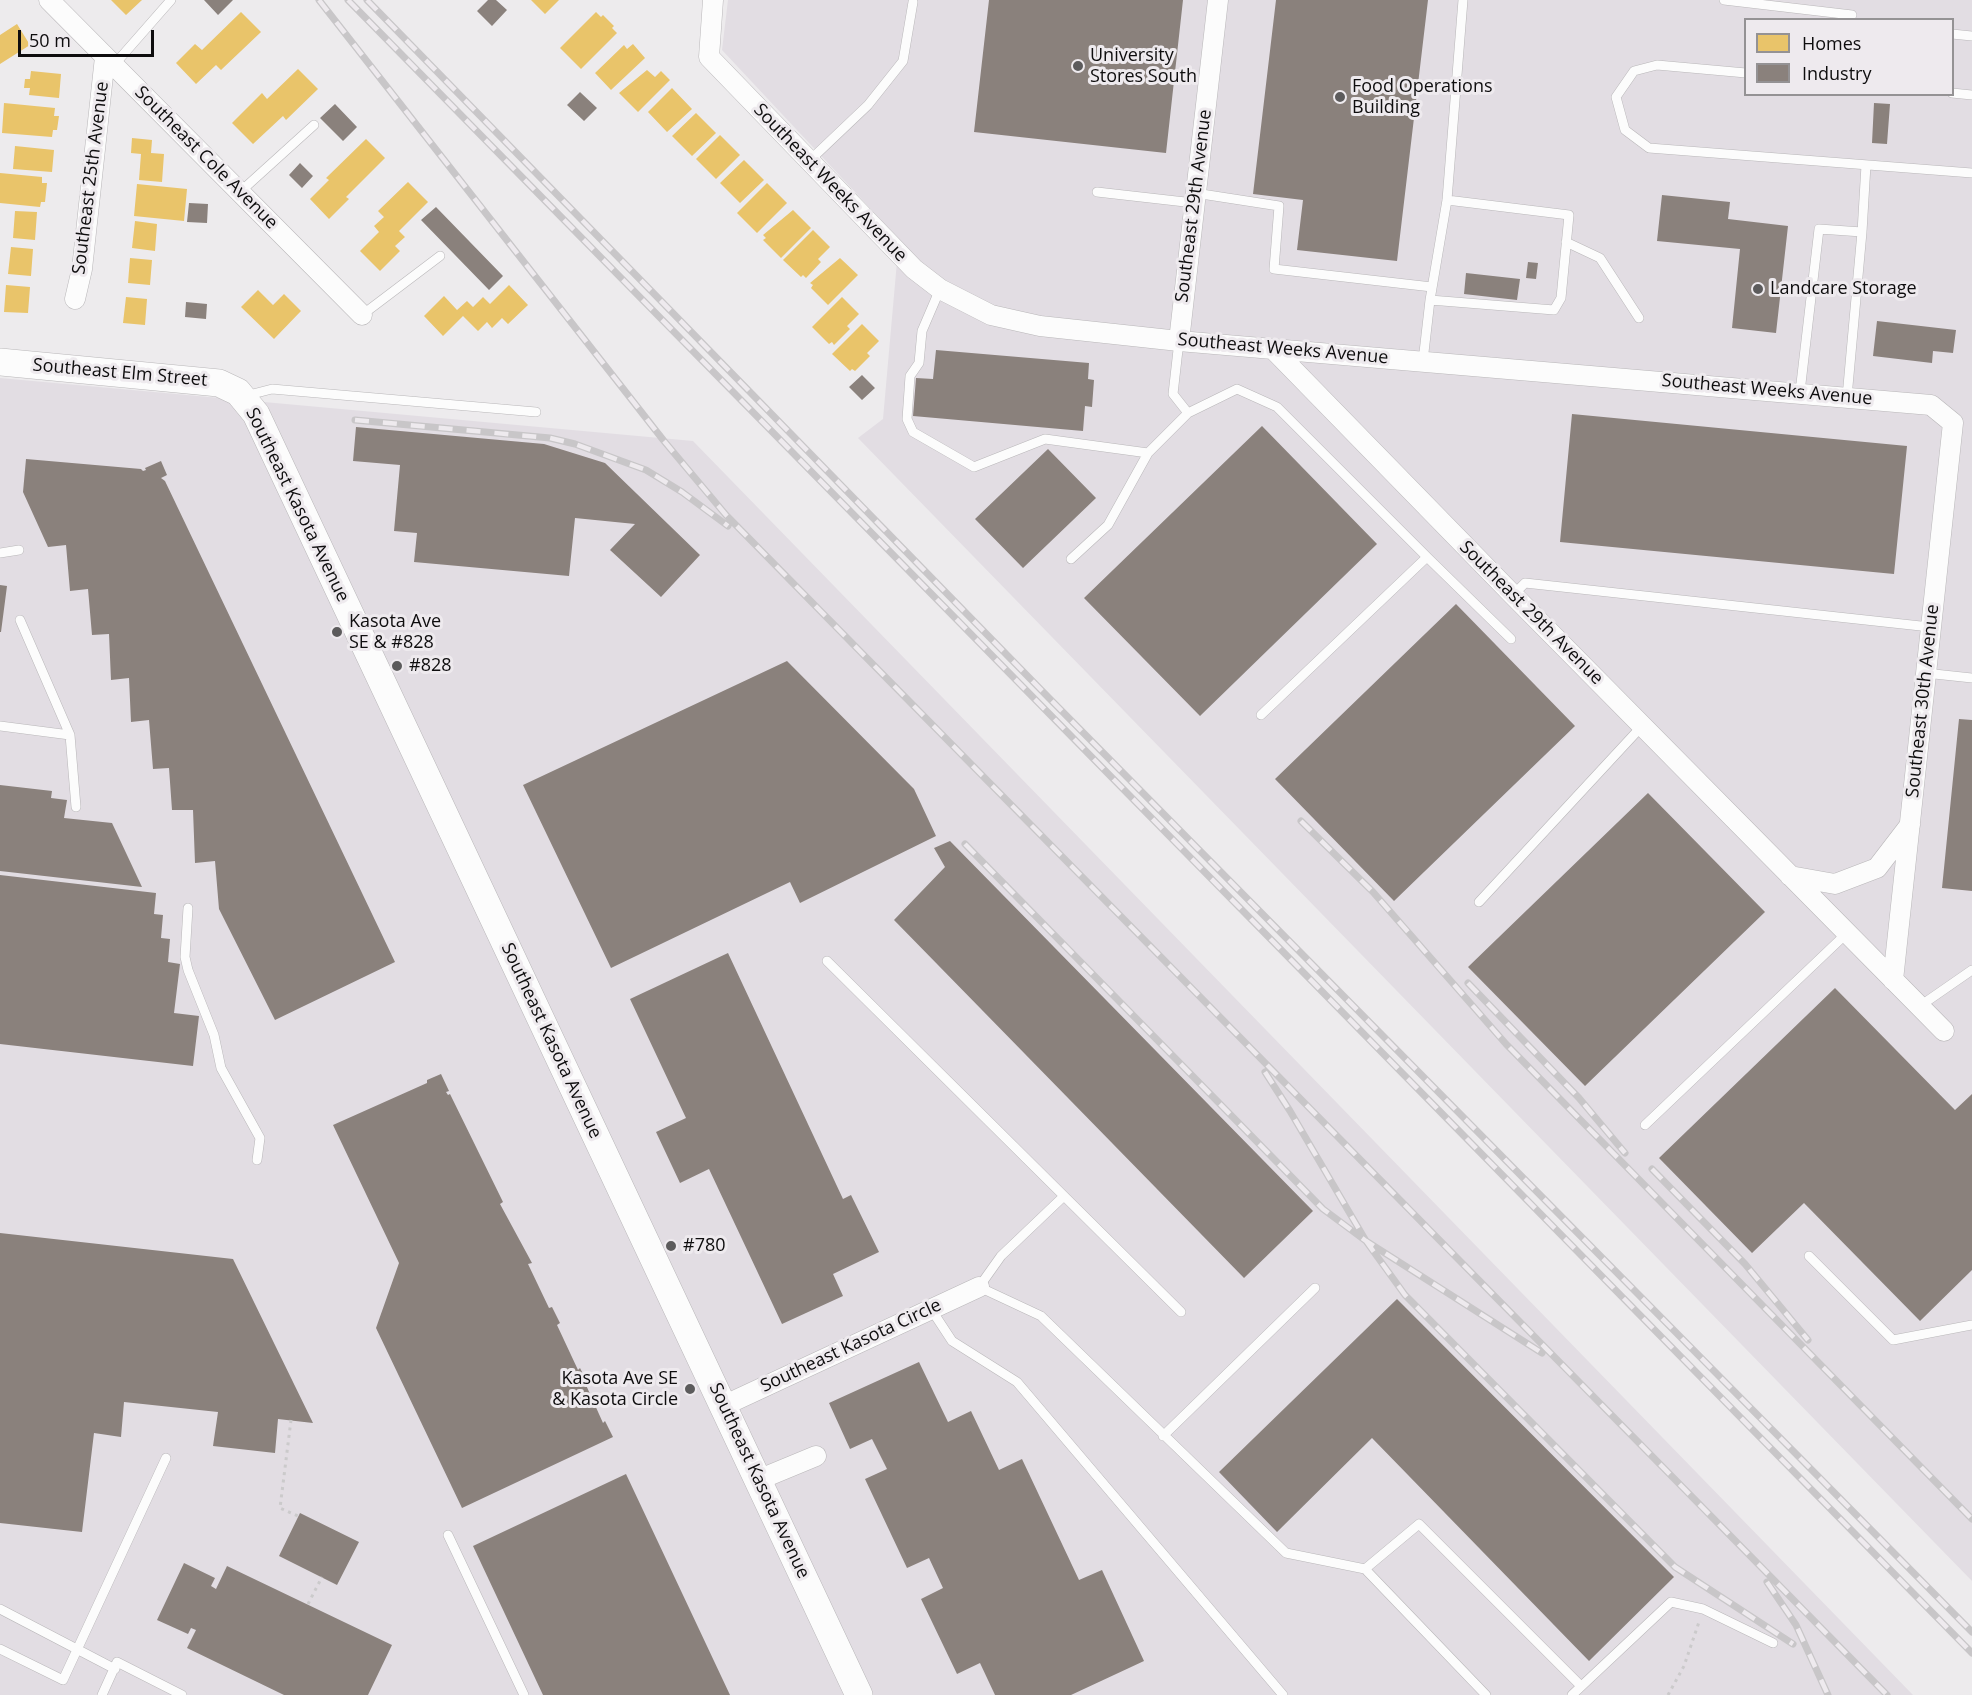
<!DOCTYPE html>
<html>
<head>
<meta charset="utf-8">
<style>
  body { margin:0 }
  #map { position:relative; width:1972px; height:1695px; overflow:hidden; background:#edebed; font-family:"Open Sans",sans-serif }
  canvas { display:block }
  .legend { position:absolute; left:1744px; top:18px; width:210px; height:78px; box-sizing:border-box; background:#eeeaee; border:2px solid #949294; margin:0; padding:8px 10px; list-style:none; font-size:18px; color:#0e0d0e }
  .legend li { display:flex; align-items:center; gap:12px; height:30px }
  .legend b { width:30px; border:2px solid #949294 }
  .scale { position:absolute; left:18px; top:30px; width:136px; height:27px; box-sizing:border-box; border:3px solid #0e0d0e; border-top:0; padding-left:8px; font-size:18px; line-height:21px; white-space:nowrap; color:#0e0d0e; -webkit-text-stroke:4px #eeeaee; paint-order:stroke }
</style>
</head>
<body>
<div id="map">
<canvas width="1972" height="1695"></canvas>
<ul class="legend">
<li><b style="height:16px;background:#e9c46a"></b>Homes</li>
<li><b style="height:16px;background:#8a817c"></b>Industry</li>
</ul>
<div class="scale">50 m</div>
</div>
<script>
const g = document.querySelector('canvas').getContext('2d');
g.lineJoin = 'round';
function fillPath(path, color) { g.fillStyle = color; g.fill(path, 'evenodd'); }
const poly = rows => new Path2D(rows.map(r => 'M' + r).join(''));
function trace(path, color, width, dash) { g.strokeStyle = color; g.lineWidth = width; g.lineCap = dash ? 'butt' : 'round'; g.setLineDash(dash || []); g.stroke(path); }
function drawText(font, color, halo, rows, align = 'center') {
  g.font = font + ' "Open Sans",sans-serif'; g.lineWidth = 6; g.setLineDash([]); g.textBaseline = 'middle'; g.strokeStyle = halo; g.fillStyle = color; for (const [text, x, y, turn = 0] of rows) {
    g.save(); g.translate(x, y); g.rotate((+turn || 0) * Math.PI / 180); g.textAlign = isNaN(turn) ? turn : align; if (halo) g.strokeText(text, 0, 0); g.fillText(text, 0, 0); g.restore();
  }
}
fillPath(poly([
  [728,0,1972,0,1972,1581,858,438,883,419,899,239,722,50],
  [1746,20,1952,20,1952,94,1746,94],
  [0,378,693,441,1913,1695,0,1695]
]), '#e2dde3');
fillPath(poly([
  [111,0,142,0,126,15],
  [531,0,559,0,545,14],
  [241,12,261,32,221,70,216,65,196,84,176,63,195,44,202,50],
  [596,12,601,17,603,15,614,26,612,28,617,33,581,69,560,48],
  [17,24,30,45,0,64,0,35],
  [633,44,645,58,611,90,595,73,624,45,627,49],
  [298,69,318,89,286,120,283,116,253,144,232,123,262,93,267,99],
  [647,70,655,77,661,71,670,80,638,112,619,93],
  [31,71,61,74,59,98,29,95,30,88,24,88,25,79,30,79],
  [672,88,692,109,667,132,648,112],
  [4,103,55,108,54,116,59,116,57,130,53,130,52,137,2,133],
  [696,113,716,133,692,156,672,136],
  [720,135,740,155,716,179,696,159],
  [132,138,152,140,151,153,164,154,162,182,139,180,141,154,131,153],
  [366,139,385,158,346,197,349,199,329,219,310,199,329,180,326,178],
  [15,146,54,150,52,172,13,169],
  [744,160,764,180,740,203,720,183],
  [0,173,42,177,42,183,47,183,45,202,41,202,40,207,0,203],
  [408,182,428,202,399,231,405,237,395,246,400,251,380,271,360,251,379,232,374,226,384,217,378,211],
  [767,183,787,203,757,233,737,213],
  [137,184,187,189,184,221,134,216],
  [793,210,811,228,781,258,763,240,766,238,763,235],
  [15,211,37,212,35,240,13,238],
  [135,221,157,224,155,251,132,248],
  [813,230,830,247,818,259,821,262,806,278,803,275,801,277,783,260],
  [11,247,33,249,31,276,8,274],
  [130,258,152,260,150,285,128,283],
  [840,258,858,275,828,305,811,288,813,285,810,283],
  [6,285,30,287,28,313,4,312],
  [509,285,528,305,508,324,502,318,492,328,487,322,478,331,463,316,443,336,424,316,444,296,457,310,467,301,473,307,483,297,490,304],
  [258,290,273,305,284,294,301,311,274,339,241,307],
  [126,297,147,299,145,325,123,323],
  [842,297,859,314,847,326,850,329,834,345,832,342,829,344,812,327],
  [862,324,879,341,867,353,870,356,855,371,852,369,850,371,832,354]
]), '#e9c46a');
fillPath(poly([
  [204,0,233,0,218,15],
  [488,0,496,0,507,10,492,26,477,11],
  [989,0,1183,0,1166,153,974,132],
  [1276,0,1428,0,1397,261,1297,250,1303,200,1253,194],
  [580,92,597,108,584,121,567,105],
  [1874,103,1890,104,1887,144,1872,143],
  [335,104,357,127,343,141,320,118],
  [300,163,313,176,302,188,289,175],
  [1662,195,1730,202,1728,219,1788,226,1776,333,1732,328,1740,249,1657,241],
  [189,203,208,204,207,223,187,222],
  [436,207,503,276,489,290,421,220],
  [1528,262,1538,263,1536,279,1526,278],
  [1466,273,1520,279,1517,300,1464,294],
  [186,302,207,304,206,319,185,317],
  [1877,321,1956,330,1953,353,1933,351,1932,363,1873,356],
  [936,350,1089,363,1088,379,1094,380,1092,407,1085,406,1083,431,913,416,916,378,933,379],
  [862,375,875,388,862,400,849,387],
  [1572,414,1907,446,1894,574,1560,542],
  [1262,426,1377,544,1200,716,1084,598],
  [356,427,544,444,605,463,700,555,661,597,610,550,635,524,575,518,569,576,414,562,417,533,394,531,400,465,353,461],
  [1048,449,1096,498,1023,568,975,519],
  [26,459,141,469,143,471,146,470,145,468,161,461,167,475,161,478,165,481,395,962,275,1020,219,909,215,861,195,863,193,810,172,810,169,768,153,769,149,720,131,722,129,678,111,680,109,634,92,635,88,589,70,591,66,545,48,547,23,492],
  [0,585,7,586,1,632,0,632],
  [1456,604,1575,726,1394,901,1275,779],
  [787,661,914,789,936,836,800,903,790,882,611,968,523,785],
  [1959,719,1972,720,1972,891,1942,888],
  [0,785,52,791,51,798,67,800,64,818,112,823,142,887,0,871],
  [1648,793,1765,912,1585,1086,1468,967],
  [950,841,1313,1211,1244,1278,894,920,945,867,934,848],
  [0,875,156,893,154,914,163,915,161,938,170,939,168,962,180,964,174,1013,199,1016,193,1066,0,1044],
  [728,953,843,1199,851,1195,879,1252,833,1274,843,1296,782,1324,709,1169,680,1183,656,1132,686,1118,630,999],
  [1835,988,1955,1110,1972,1094,1972,1270,1920,1321,1804,1203,1752,1253,1659,1158],
  [441,1074,449,1091,446,1092,448,1095,450,1094,503,1202,500,1204,532,1263,528,1264,549,1308,552,1307,560,1323,557,1325,578,1370,580,1368,588,1384,586,1385,603,1423,605,1421,613,1437,462,1508,376,1328,399,1263,333,1125,427,1083,427,1080],
  [0,1233,233,1259,313,1423,278,1419,275,1453,213,1446,218,1412,124,1402,121,1437,94,1433,82,1532,0,1523],
  [1397,1299,1674,1577,1589,1661,1372,1438,1277,1532,1219,1472],
  [919,1362,948,1422,971,1411,999,1470,1022,1459,1079,1580,1102,1570,1144,1661,1071,1695,995,1695,980,1663,957,1674,921,1599,943,1588,929,1558,907,1568,865,1479,887,1469,872,1439,850,1449,829,1403],
  [626,1474,730,1695,543,1695,473,1546],
  [300,1513,359,1542,337,1585,279,1556],
  [184,1563,215,1578,211,1586,216,1589,227,1566,392,1645,368,1695,284,1695,187,1648,196,1630,191,1628,188,1634,157,1620]
]), '#8a817c');
const lane = poly([
  [1724,0,1852,15],
  [1952,34,1972,36],
  [114,65,171,0],
  [1746,73,1657,65,1634,71,1616,97,1625,130,1649,148,1972,173],
  [1952,93,1972,95],
  [808,162,868,105,903,61,913,2],
  [240,192,314,125],
  [1097,192,1194,203],
  [1195,193,1279,206,1274,269,1432,287],
  [1566,242,1600,258,1639,318],
  [940,289,922,331,919,363,910,376,907,419,913,432,974,467,1045,439,1148,453,1188,413,1173,394,1179,341],
  [1430,300,1554,310,1561,298,1569,215,1447,200],
  [362,315,440,256],
  [1423,361,1430,300,1447,200,1463,0],
  [1800,392,1819,229,1862,232,1866,165],
  [245,396,272,389,536,412],
  [1847,397,1862,232],
  [1188,413,1237,389,1277,407,1427,557,1261,715],
  [0,553,19,550],
  [1427,557,1511,639],
  [1071,559,1108,525,1148,453],
  [1513,595,1525,583,1930,627],
  [20,620,70,735,76,807],
  [1925,673,1972,678],
  [0,726,70,735],
  [1479,902,1642,726],
  [188,908,185,957,188,970,214,1035,221,1068,260,1138,257,1160],
  [827,961,1181,1312],
  [1920,1006,1972,970],
  [1645,1125,1847,933],
  [1064,1196,1001,1256,979,1287,1041,1316,1286,1553,1365,1569,1486,1695],
  [1809,1256,1893,1340,1972,1325],
  [931,1309,952,1341,1017,1382,1283,1695],
  [1163,1436,1315,1288],
  [448,1535,524,1695],
  [1365,1569,1419,1524,1581,1686],
  [0,1609,115,1669],
  [0,1649,63,1680,166,1458],
  [102,1695,117,1662,182,1695],
  [1572,1695,1671,1602,1703,1609,1773,1643]
]);
const street = poly([
  [49,0,362,315],
  [713,0,709,57,914,269,940,289,991,315,1040,326,1179,341,1931,405,1953,423,1893,980],
  [75,299,82,269,105,57],
  [1179,341,1218,0],
  [1273,349,1513,595,1944,1031],
  [1790,876,1835,884,1877,868,1910,825],
  [723,1406,979,1287],
  [758,1480,816,1456]
]);
const secondary = poly([
  [0,362,219,383,238,392,256,414,859,1695]
]);
trace(lane, '#b9b7b9', 10);
trace(street, '#b9b7b9', 21);
trace(secondary, '#b9b7b9', 28);
trace(poly([
  [291,1420,280,1508,298,1516],
  [308,1604,322,1577],
  [1668,1695,1684,1666,1699,1622]
]), '#cbcacb', 3, [3, 4.5]);
trace(lane, '#fcfcfc', 9);
trace(street, '#fcfcfc', 20);
trace(secondary, '#fcfcfc', 27);
const rail = poly([
  [319,0,664,441,726,515,1887,1695],
  [348,0,1972,1653],
  [367,0,1049,698,1972,1632],
  [355,420,550,438,575,444,646,470,682,492,728,526],
  [1301,821,1373,892,1506,1044,1972,1519],
  [965,844,1323,1209,1366,1241,1542,1353],
  [1468,983,1579,1098,1625,1153],
  [1265,1072,1290,1111,1366,1241,1405,1295,1675,1567,1793,1644],
  [1652,1169,1745,1264,1808,1340],
  [1767,1582,1796,1625,1828,1695]
]);
trace(rail, '#c8c6c8', 7);
trace(rail, '#eeeaee', 4.5, [14]);
for (const [x, y, r, color] of [
  [1078,66,6,"#5c5b5c"],
  [1340,97,6,"#5c5b5c"],
  [1758,289,6,"#5c5b5c"],
  [337,632,6,"#5c5b5c"],
  [397,666,6,"#5c5b5c"],
  [671,1246,6,"#5c5b5c"],
  [690,1389,6,"#5c5b5c"]
]) { const dot = new Path2D(); dot.arc(x, y, r, 0, 2 * Math.PI); g.fillStyle = color; g.fill(dot); trace(dot, '#eeeaee', 2); }
drawText('18px', '#0e0d0e', '#eeeaee', [
  ["University",1090,56],
  ["Stores South",1090,77],
  ["Food Operations",1352,87],
  ["Building",1352,108],
  ["Landcare Storage",1770,289],
  ["Kasota Ave",349,622],
  ["SE & #828",349,643],
  ["#828",409,666],
  ["#780",683,1246],
  ["Kasota Ave SE",678,1379,"right"],
  ["& Kasota Circle",678,1400,"right"]
], 'left');
drawText('18px', '#0e0d0e', '#eeeaee', [
  ["Southeast Cole Avenue",206,158,45],
  ["Southeast 25th Avenue",91,178,-83],
  ["Southeast Weeks Avenue",830,183,46],
  ["Southeast 29th Avenue",1194,206,-83],
  ["Southeast Weeks Avenue",1283,349,5],
  ["Southeast Elm Street",120,373,5],
  ["Southeast Weeks Avenue",1767,390,5],
  ["Southeast Kasota Avenue",297,505,64],
  ["Southeast 29th Avenue",1531,613,45],
  ["Southeast 30th Avenue",1923,701,-84],
  ["Southeast Kasota Avenue",551,1041,65],
  ["Southeast Kasota Circle",851,1346,-25],
  ["Southeast Kasota Avenue",759,1481,65]
]);
</script>
</body>
</html>
